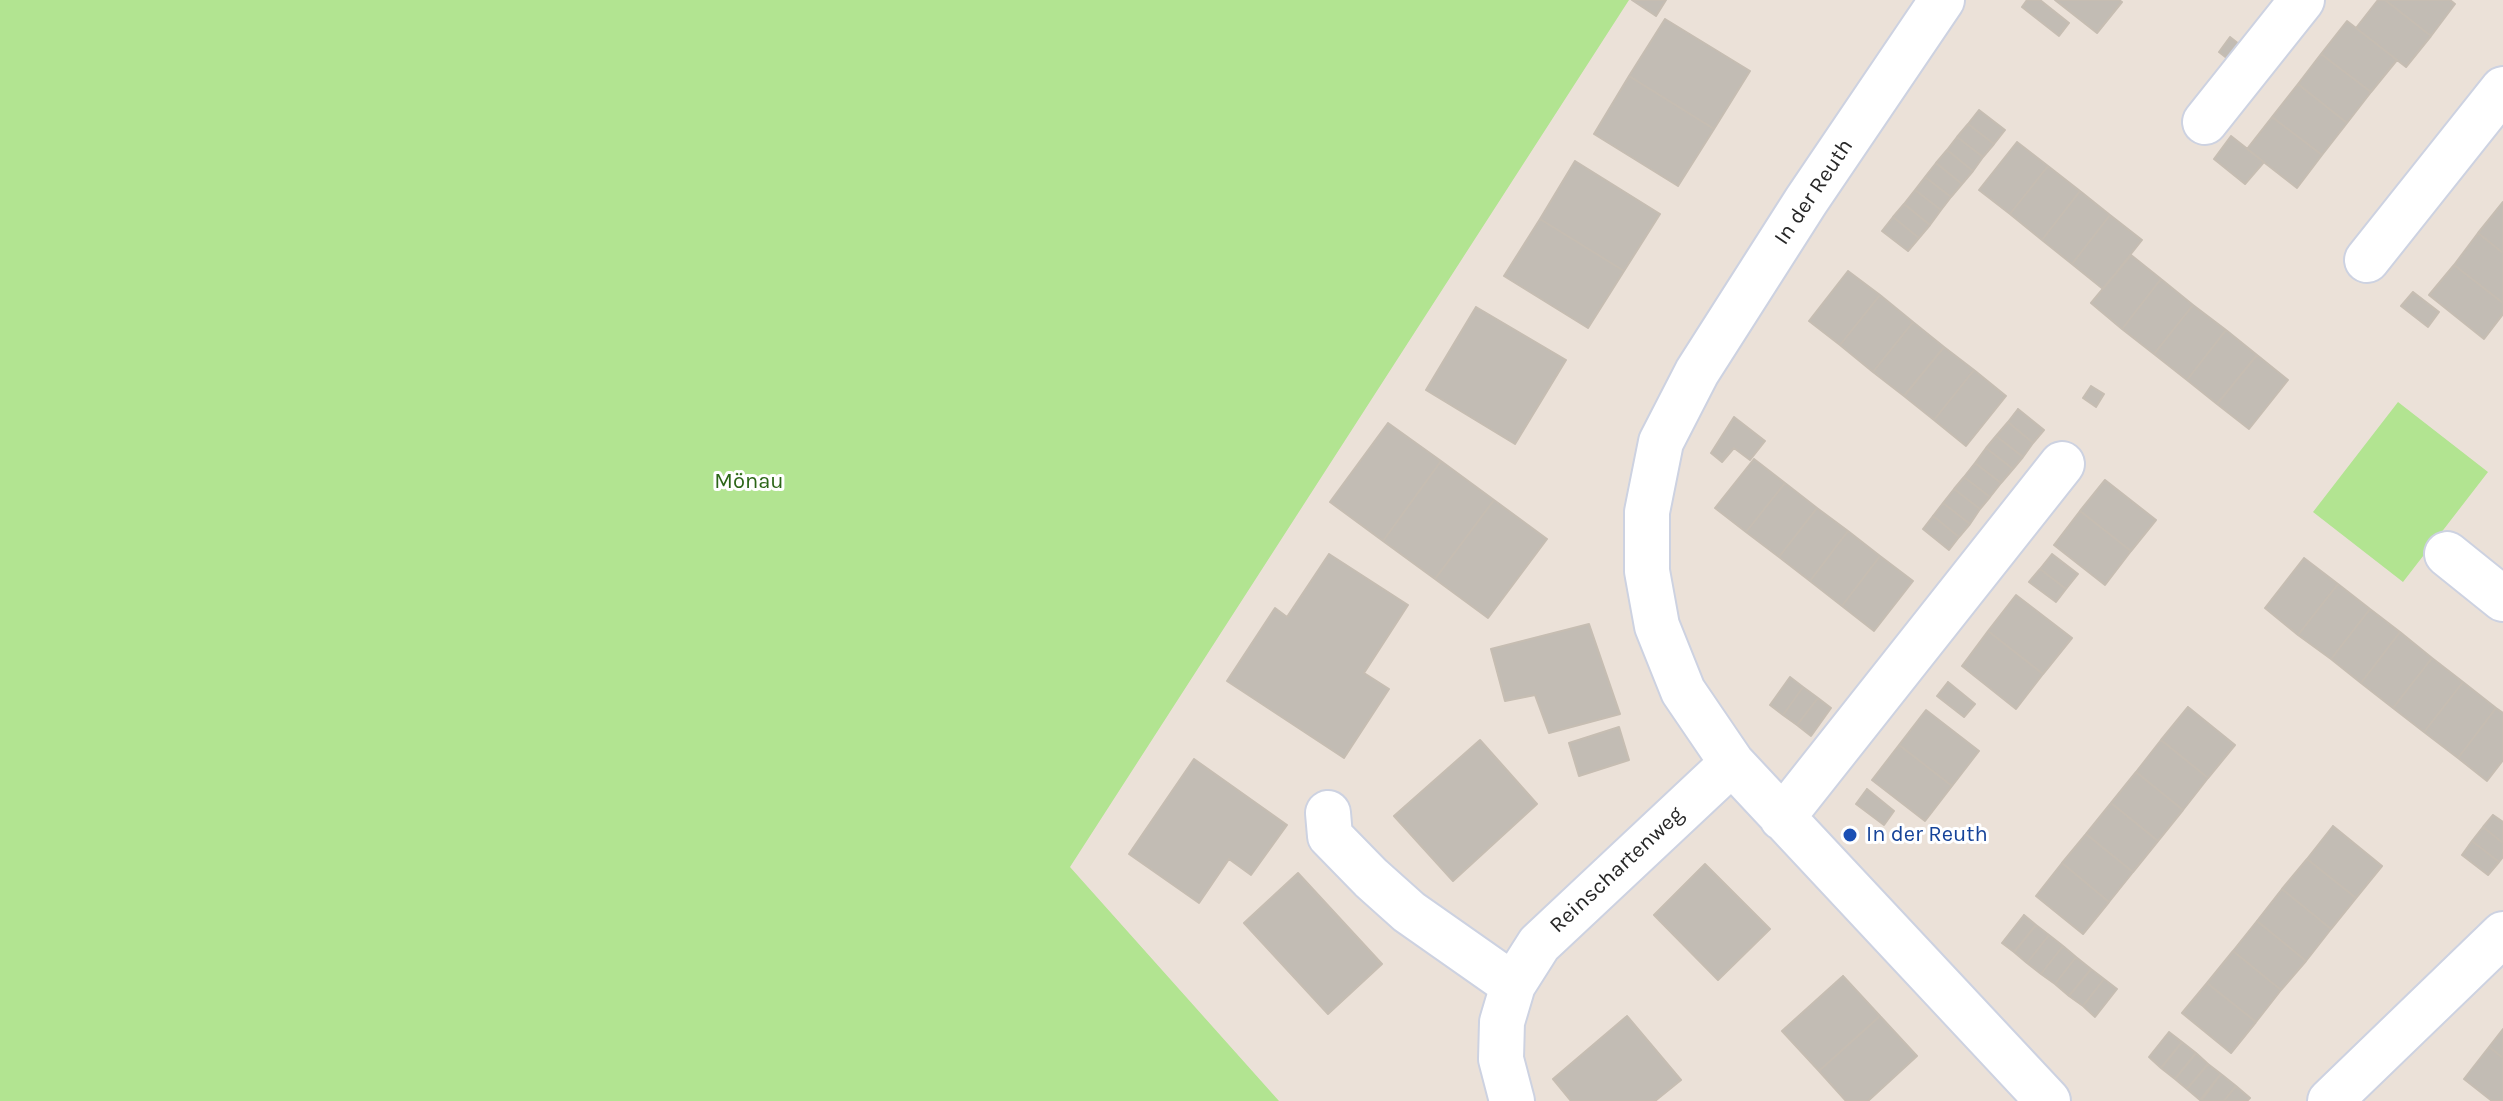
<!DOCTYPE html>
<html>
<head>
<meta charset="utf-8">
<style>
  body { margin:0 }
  canvas { display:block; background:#ebe1d8 }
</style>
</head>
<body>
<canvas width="2503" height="1101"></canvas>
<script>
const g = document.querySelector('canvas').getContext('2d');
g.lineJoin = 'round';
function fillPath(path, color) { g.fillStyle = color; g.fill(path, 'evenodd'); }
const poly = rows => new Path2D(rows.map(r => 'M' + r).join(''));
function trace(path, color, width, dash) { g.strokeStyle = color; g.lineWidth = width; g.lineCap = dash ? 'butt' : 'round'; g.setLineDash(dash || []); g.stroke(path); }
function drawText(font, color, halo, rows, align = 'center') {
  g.font = font + ' Karla,sans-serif'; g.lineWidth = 6; g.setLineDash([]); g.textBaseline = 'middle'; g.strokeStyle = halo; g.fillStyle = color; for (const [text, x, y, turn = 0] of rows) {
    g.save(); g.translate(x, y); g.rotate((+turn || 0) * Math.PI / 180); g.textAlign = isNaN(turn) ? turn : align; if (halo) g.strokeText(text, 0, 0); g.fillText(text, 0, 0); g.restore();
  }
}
fillPath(poly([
  [0,0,1629,0,1070,867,1279,1101,0,1101],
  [2398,402,2488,472,2403,582,2313,512]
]), '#b2e491');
const building = poly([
  [1632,0,1666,0,1656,16,1632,0],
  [2027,0,2040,0,2069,23,2059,36,2022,7,2027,0],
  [2055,0,2119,0,2122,2,2097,33,2055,0],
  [2378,0,2385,0,2431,36,2406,67,2356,28,2378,0],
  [2385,0,2450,0,2455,4,2431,36,2385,0],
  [1665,19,1750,71,1714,129,1629,76,1665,19],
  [2347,21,2397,60,2371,92,2321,54,2347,21],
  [2230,37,2244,48,2233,63,2219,52,2230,37],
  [2321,54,2371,92,2347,123,2298,84,2321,54],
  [1629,76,1714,129,1678,186,1594,134,1629,76],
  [2298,84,2347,123,2322,155,2272,117,2298,84],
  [1979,110,2005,130,1994,144,1968,124,1979,110],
  [2272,117,2322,155,2297,188,2247,149,2272,117],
  [1968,124,1994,144,1983,157,1957,137,1968,124],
  [2231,136,2264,162,2245,184,2214,159,2231,136],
  [1957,137,1983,157,1973,171,1947,150,1957,137],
  [2017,142,2048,166,2010,214,1979,190,2017,142],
  [1947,150,1973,171,1962,184,1936,163,1947,150],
  [1575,161,1660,214,1624,271,1540,219,1575,161],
  [1936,163,1962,184,1951,197,1925,177,1936,163],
  [2048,166,2080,191,2042,240,2010,214,2048,166],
  [1925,177,1951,197,1941,210,1915,190,1925,177],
  [1915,190,1941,210,1930,225,1904,204,1915,190],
  [2080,191,2110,215,2072,264,2042,240,2080,191],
  [2503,202,2503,253,2478,233,2503,202],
  [1904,204,1930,225,1919,238,1893,217,1904,204],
  [2110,215,2142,240,2103,289,2072,264,2110,215],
  [1893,217,1919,238,1908,251,1882,231,1893,217],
  [1540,219,1624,271,1588,328,1504,276,1540,219],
  [2478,233,2503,253,2503,303,2454,265,2478,233],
  [2131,255,2161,279,2122,329,2091,303,2131,255],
  [2454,265,2503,303,2503,314,2484,339,2429,295,2454,265],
  [1848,271,1880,295,1840,345,1809,321,1848,271],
  [2161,279,2193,305,2154,354,2122,329,2161,279],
  [2413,292,2439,312,2428,327,2401,306,2413,292],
  [1880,295,1913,322,1873,372,1840,345,1880,295],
  [2193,305,2226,330,2187,380,2154,354,2193,305],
  [1476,307,1566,360,1515,444,1426,390,1476,307],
  [1913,322,1944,347,1904,396,1873,372,1913,322],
  [2226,330,2257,355,2217,404,2187,380,2226,330],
  [1944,347,1974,370,1934,420,1904,396,1944,347],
  [2257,355,2288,380,2249,429,2217,404,2257,355],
  [1974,370,2006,396,1966,446,1934,420,1974,370],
  [2091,386,2104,394,2096,407,2083,398,2091,386],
  [2018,409,2044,430,2033,443,2008,422,2018,409],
  [1734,417,1765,441,1750,460,1734,448,1722,462,1711,453,1734,417],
  [2008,422,2033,443,2023,457,1996,436,2008,422],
  [1388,423,1441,461,1383,541,1330,502,1388,423],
  [1996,436,2023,457,2013,469,1986,448,1996,436],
  [1986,448,2013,469,2001,483,1975,463,1986,448],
  [1754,459,1785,483,1746,532,1715,508,1754,459],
  [1441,461,1494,500,1435,579,1383,541,1441,461],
  [1975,463,2001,483,1990,497,1964,477,1975,463],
  [1964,477,1990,497,1980,509,1954,489,1964,477],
  [2105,480,2156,520,2131,551,2080,511,2105,480],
  [1785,483,1817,508,1779,557,1746,532,1785,483],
  [1954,489,1980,509,1970,524,1943,503,1954,489],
  [1494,500,1547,539,1488,618,1435,579,1494,500],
  [1943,503,1970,524,1959,537,1933,516,1943,503],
  [1817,508,1848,531,1810,581,1779,557,1817,508],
  [2080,511,2131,551,2105,585,2054,545,2080,511],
  [1933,516,1959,537,1949,550,1923,529,1933,516],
  [1848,531,1880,556,1842,606,1810,581,1848,531],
  [1329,554,1408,605,1364,673,1389,689,1344,758,1227,681,1275,608,1287,617,1329,554],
  [2052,554,2078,574,2066,589,2040,569,2052,554],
  [1880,556,1913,581,1874,631,1842,606,1880,556],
  [2304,558,2338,584,2298,635,2265,608,2304,558],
  [2040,569,2066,589,2056,602,2029,582,2040,569],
  [2338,584,2370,609,2331,659,2298,635,2338,584],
  [2016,595,2072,638,2043,674,1988,631,2016,595],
  [2370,609,2400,632,2361,683,2331,659,2370,609],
  [1589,624,1620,714,1549,733,1535,695,1505,701,1491,649,1589,624],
  [1988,631,2043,674,2016,709,1962,666,1988,631],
  [2400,632,2432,658,2393,708,2361,683,2400,632],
  [2432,658,2463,682,2424,732,2393,708,2432,658],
  [1790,677,1803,687,1783,715,1770,705,1790,677],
  [1948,682,1975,704,1964,717,1937,696,1948,682],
  [2463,682,2496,708,2458,758,2424,732,2463,682],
  [1803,687,1818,698,1797,725,1783,715,1803,687],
  [1818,698,1831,708,1811,736,1797,725,1818,698],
  [2188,707,2235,745,2208,778,2161,740,2188,707],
  [2496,708,2503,713,2503,760,2487,781,2458,758,2496,708],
  [1926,710,1979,751,1952,786,1899,745,1926,710],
  [1619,727,1629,760,1579,776,1569,743,1619,727],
  [1480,740,1537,804,1453,881,1394,816,1480,740],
  [2161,740,2208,778,2183,810,2136,772,2161,740],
  [1899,745,1952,786,1925,821,1872,780,1899,745],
  [1194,759,1287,825,1251,875,1229,859,1199,903,1129,854,1194,759],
  [2136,772,2183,810,2158,841,2111,803,2136,772],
  [1867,789,1894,811,1884,825,1856,804,1867,789],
  [2111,803,2158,841,2133,872,2086,834,2111,803],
  [2493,815,2503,822,2503,843,2483,827,2493,815],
  [2333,826,2382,866,2356,898,2307,859,2333,826],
  [2483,827,2503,843,2503,857,2499,862,2472,841,2483,827],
  [2086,834,2133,872,2109,902,2062,863,2086,834],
  [2472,841,2499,862,2488,875,2462,855,2472,841],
  [2307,859,2356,898,2331,929,2282,889,2307,859],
  [2062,863,2109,902,2083,934,2036,896,2062,863],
  [1705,864,1770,929,1718,980,1654,915,1705,864],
  [1298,873,1382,964,1328,1014,1244,923,1298,873],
  [2282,889,2331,929,2306,961,2257,921,2282,889],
  [2024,915,2036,925,2014,952,2002,943,2024,915],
  [2257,921,2306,961,2281,990,2233,951,2257,921],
  [2036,925,2049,935,2027,963,2014,952,2036,925],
  [2049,935,2063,946,2041,974,2027,963,2049,935],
  [2063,946,2076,957,2055,984,2041,974,2063,946],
  [2233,951,2281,990,2256,1022,2207,983,2233,951],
  [2076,957,2091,969,2069,996,2055,984,2076,957],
  [2091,969,2104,979,2083,1006,2069,996,2091,969],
  [1843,976,1880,1016,1819,1071,1782,1031,1843,976],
  [2104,979,2117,989,2095,1017,2083,1006,2104,979],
  [2207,983,2256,1022,2231,1053,2182,1013,2207,983],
  [1627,1016,1681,1080,1655,1101,1571,1101,1553,1079,1627,1016],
  [1880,1016,1917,1056,1868,1101,1846,1101,1819,1071,1880,1016],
  [2503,1029,2503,1058,2489,1047,2503,1029],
  [2169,1032,2182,1042,2161,1068,2149,1057,2169,1032],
  [2182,1042,2196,1053,2175,1079,2161,1068,2182,1042],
  [2489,1047,2503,1058,2503,1101,2492,1101,2464,1079,2489,1047],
  [2196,1053,2208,1064,2187,1089,2175,1079,2196,1053],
  [2208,1064,2221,1074,2200,1100,2187,1089,2208,1064],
  [2221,1074,2236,1086,2224,1101,2201,1101,2221,1074],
  [2236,1086,2250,1098,2247,1101,2224,1101,2236,1086]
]);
fillPath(building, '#c2bcb4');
trace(building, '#c6bdb2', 2);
const minor = poly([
  [1942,0,1806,201,1697,372,1661,442,1647,512,1647,571,1657,626,1683,691,1732,763,2048,1101],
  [2205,122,2302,0],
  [2367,260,2503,89],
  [2447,554,2503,599],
  [1328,813,1330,836,1371,878,1409,912,1513,985],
  [1782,818,2062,464],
  [1512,1101,1501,1059,1502,1022,1513,985,1539,944,1732,763],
  [2330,1101,2503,934]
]);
trace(minor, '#cdd2e1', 48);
trace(minor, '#fff', 44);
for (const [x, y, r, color] of [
  [1850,835,8,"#1a4fb4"]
]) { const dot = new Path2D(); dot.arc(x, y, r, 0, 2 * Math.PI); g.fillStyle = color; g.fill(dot); trace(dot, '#fff', 3); }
drawText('22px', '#272727', '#fff', [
  ["In der Reuth",1814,192,-56],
  ["Reinschartenweg",1617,870,-43]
]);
drawText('22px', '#2b6517', '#fff', [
  ["Mönau",749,482]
]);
drawText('22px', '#164399', '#fff', [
  ["In der Reuth",1866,835]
], 'left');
</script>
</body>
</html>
